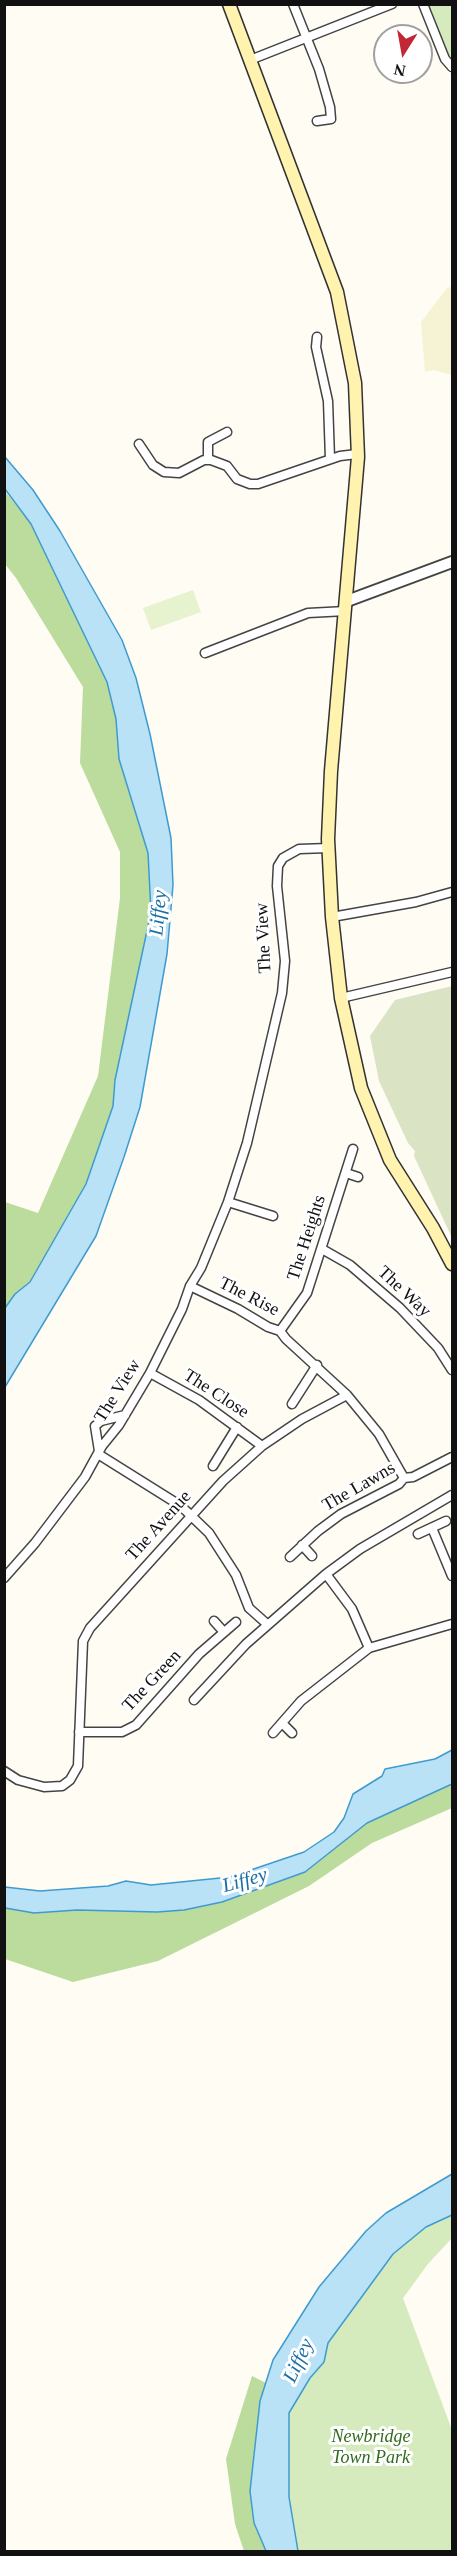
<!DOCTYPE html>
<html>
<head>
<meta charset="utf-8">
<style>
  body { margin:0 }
  #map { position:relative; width:457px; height:2556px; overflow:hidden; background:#fffcf4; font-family:"Times New Roman",serif }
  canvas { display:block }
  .frame { position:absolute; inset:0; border:6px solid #111; pointer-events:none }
  .north { position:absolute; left:373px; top:24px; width:60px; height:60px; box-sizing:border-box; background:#fff; border:2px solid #a0a0a0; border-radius:50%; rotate:191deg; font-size:16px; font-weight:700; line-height:24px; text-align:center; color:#111 }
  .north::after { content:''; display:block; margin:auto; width:21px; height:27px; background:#c32634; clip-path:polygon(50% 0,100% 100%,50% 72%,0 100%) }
</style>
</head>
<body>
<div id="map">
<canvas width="457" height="2556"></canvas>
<div class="frame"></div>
<div class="north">N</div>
</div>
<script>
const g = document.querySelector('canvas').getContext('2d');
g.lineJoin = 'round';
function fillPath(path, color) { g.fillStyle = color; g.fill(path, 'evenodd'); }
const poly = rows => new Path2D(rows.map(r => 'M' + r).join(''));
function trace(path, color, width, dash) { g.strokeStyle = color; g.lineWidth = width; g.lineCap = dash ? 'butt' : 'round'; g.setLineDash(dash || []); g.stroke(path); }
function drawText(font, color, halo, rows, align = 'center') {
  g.font = font + ' "Times New Roman",serif'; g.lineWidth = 6; g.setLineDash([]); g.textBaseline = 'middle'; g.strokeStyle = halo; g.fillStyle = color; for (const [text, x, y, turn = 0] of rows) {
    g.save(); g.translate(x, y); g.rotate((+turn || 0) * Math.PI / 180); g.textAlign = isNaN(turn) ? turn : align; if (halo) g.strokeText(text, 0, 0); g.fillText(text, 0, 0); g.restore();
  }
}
fillPath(poly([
  [452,287,452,375,434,370,425,372,421,322,447,288]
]), '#f6f2d4');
fillPath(poly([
  [429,5,452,5,452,61,447,54],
  [452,2215,452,2238,428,2264,403,2298,452,2430,452,2551,298,2551,289,2497,289,2413,310,2378,323,2362,328,2343,391,2255,426,2226]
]), '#d6ebbd');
fillPath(poly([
  [4,490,31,524,107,682,116,719,121,765,148,853,151,912,115,1079,113,1106,86,1184,30,1282,15,1294,5,1308,5,1202,38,1213,98,1076,120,898,120,852,80,763,83,687,16,578,5,564],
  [452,1784,452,1808,372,1843,309,1886,158,1961,73,1982,5,1959,4,1908,34,1913,77,1910,157,1912,184,1910,222,1902,305,1872,367,1823],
  [252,2376,266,2383,260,2401,254,2523,266,2551,244,2551,235,2524,226,2459]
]), '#bbdc9c');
fillPath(poly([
  [452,986,452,1238,414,1156,415,1151,408,1143,379,1081,370,1036,395,1000]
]), '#dae3c4');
fillPath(poly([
  [193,590,201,612,151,630,143,608]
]), '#e7f2cf');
const water = poly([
  [5,457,33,490,60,531,122,640,136,678,150,734,171,838,173,885,167,954,140,1107,124,1157,96,1236,5,1387,5,1308,15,1294,30,1282,86,1184,113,1106,115,1080,151,912,148,853,119,759,116,719,107,682,31,524,5,489,5,457],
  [452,1750,452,1784,367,1823,305,1872,222,1902,184,1910,157,1912,77,1910,34,1913,5,1908,5,1887,40,1891,108,1886,126,1881,151,1885,230,1877,304,1852,334,1832,344,1818,353,1794,382,1776,385,1769,435,1759,452,1750],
  [452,2174,452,2215,426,2227,393,2254,328,2343,324,2362,310,2378,289,2413,289,2497,298,2551,266,2551,254,2523,250,2491,260,2401,273,2360,319,2287,366,2231,386,2213,452,2174]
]);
fillPath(water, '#b9e2f7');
trace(water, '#3f9bcf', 1.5);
const minor = poly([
  [293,4,319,69,330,107,331,119,317,121],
  [423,4,445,59,452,67],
  [250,60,392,4],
  [317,337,316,347,328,401,330,459],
  [139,444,153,465,164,472,179,473,204,460,211,460,227,466,237,479,250,484,258,484,340,456,357,454],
  [208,460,208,442,227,432],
  [205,653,308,613,346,611],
  [332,917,416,902,452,892],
  [341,998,452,972],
  [346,1173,358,1177],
  [228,1202,273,1216],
  [322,1249,350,1265,400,1308,438,1348,452,1370],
  [190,1286,238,1309,268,1327,280,1331,286,1339,347,1395,379,1434,404,1478],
  [280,1331,307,1293,353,1149],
  [150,1373,199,1400,262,1446],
  [292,1404,317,1365],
  [99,1451,95,1426,101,1421,125,1415],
  [98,1454,181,1506,209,1533,236,1575,249,1608,267,1624],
  [213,1466,237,1427],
  [432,1528,452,1576],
  [418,1534,446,1521],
  [302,1545,312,1556],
  [290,1557,318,1531,341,1514,399,1484,404,1478,413,1477,452,1457],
  [326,1574,352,1609,369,1648],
  [4,1578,35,1543,85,1477,102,1446,119,1425,150,1373,182,1309,190,1286,201,1268,228,1202,247,1143,282,993,285,961,277,886,278,866,283,858,299,849,329,848],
  [214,1621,223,1631],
  [194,1700,246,1644,326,1574,360,1549,452,1495],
  [282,1723,292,1733],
  [79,1732,122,1732,136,1725,199,1654,236,1622],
  [273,1733,301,1701,369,1648,452,1624],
  [4,1771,18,1780,44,1787,62,1786,70,1780,78,1766,83,1641,90,1628,223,1481,262,1446,302,1419,347,1395]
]);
const tertiary = poly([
  [347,601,452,562]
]);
const secondary = poly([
  [229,4,337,292,355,383,358,457,331,771,328,839,332,917,341,998,361,1088,390,1160,433,1228,452,1264]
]);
trace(minor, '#444', 11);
trace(tertiary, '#444', 14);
trace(secondary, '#333', 15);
trace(minor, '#fff', 8);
trace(tertiary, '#fff', 10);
trace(secondary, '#fff3af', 12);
drawText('18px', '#111', '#fff', [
  ["The View",264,938,-93],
  ["The Heights",307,1238,-72],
  ["The Way",404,1292,43],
  ["The Rise",249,1297,27],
  ["The View",118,1391,-58],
  ["The Close",216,1394,33],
  ["The Lawns",359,1487,-30],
  ["The Avenue",159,1526,-48],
  ["The Green",152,1681,-47]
]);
drawText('italic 18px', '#326b1f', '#fff', [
  ["Newbridge",371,2437],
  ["Town Park",371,2458]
]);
drawText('italic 20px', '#176da5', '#fff', [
  ["Liffey",159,913,-85],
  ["Liffey",245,1881,-16],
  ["Liffey",299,2361,-65]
]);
</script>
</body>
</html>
